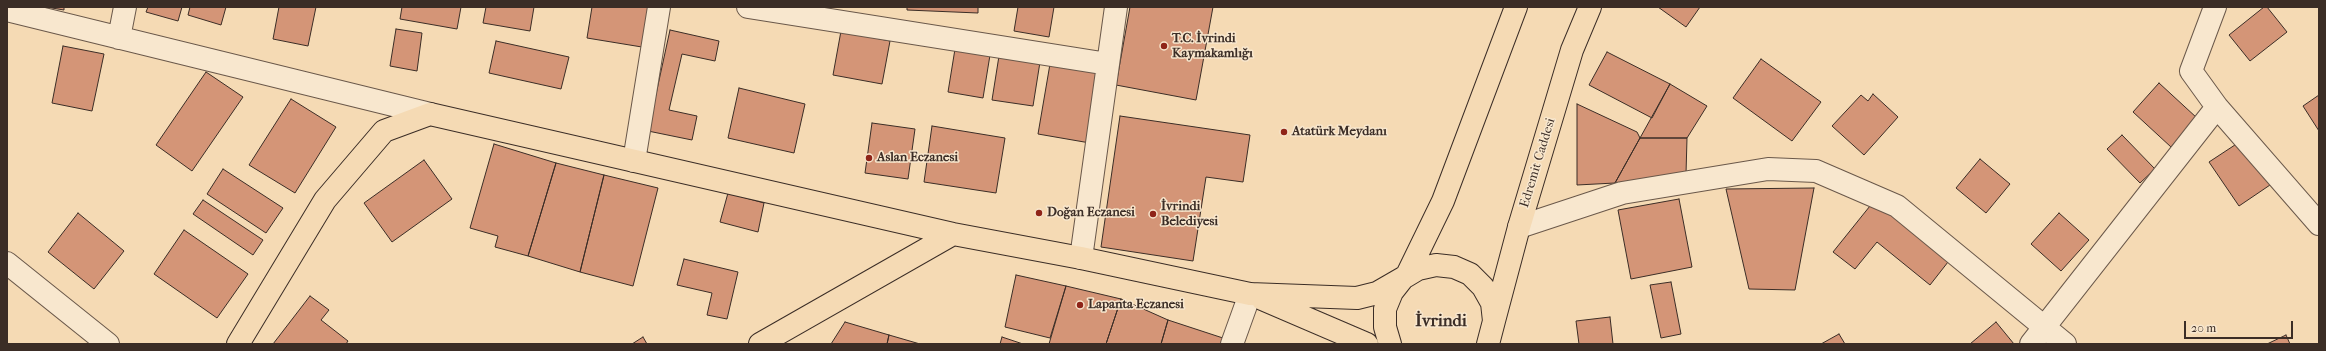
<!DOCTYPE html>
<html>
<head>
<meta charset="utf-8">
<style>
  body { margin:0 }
  #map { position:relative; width:2326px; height:351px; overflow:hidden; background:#f5dab4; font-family:"IM FELL French Canon",serif }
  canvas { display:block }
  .frame { position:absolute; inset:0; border:8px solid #3b2d26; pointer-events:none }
  .scale { position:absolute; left:2184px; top:321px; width:109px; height:18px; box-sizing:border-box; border:2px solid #3b2d26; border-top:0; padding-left:5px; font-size:12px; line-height:14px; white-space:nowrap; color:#3b2d26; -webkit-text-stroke:3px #f8e7ce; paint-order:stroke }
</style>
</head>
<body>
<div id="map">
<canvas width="2326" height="351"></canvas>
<div class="frame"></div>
<div class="scale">20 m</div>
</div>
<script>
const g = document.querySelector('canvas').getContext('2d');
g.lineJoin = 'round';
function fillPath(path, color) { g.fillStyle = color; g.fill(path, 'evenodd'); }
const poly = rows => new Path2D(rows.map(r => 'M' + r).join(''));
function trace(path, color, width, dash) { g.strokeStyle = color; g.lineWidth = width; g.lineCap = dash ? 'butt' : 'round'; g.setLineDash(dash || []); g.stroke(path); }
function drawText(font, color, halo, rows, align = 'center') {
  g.font = font + ' "IM FELL French Canon",serif'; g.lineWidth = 3; g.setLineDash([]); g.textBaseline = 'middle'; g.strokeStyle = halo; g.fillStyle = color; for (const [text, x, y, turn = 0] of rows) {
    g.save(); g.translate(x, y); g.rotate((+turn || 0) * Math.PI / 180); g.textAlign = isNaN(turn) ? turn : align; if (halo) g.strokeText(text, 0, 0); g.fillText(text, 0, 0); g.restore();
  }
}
const building = poly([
  [46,7,64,7,64,10,46,7],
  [148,7,182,7,178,21,146,12,148,7],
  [190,7,226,7,221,25,188,15,190,7],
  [279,7,316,7,308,46,273,39,279,7],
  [402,7,461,7,457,29,400,19,402,7],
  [486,7,534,7,530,31,483,23,486,7],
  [592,7,655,7,648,48,587,38,592,7],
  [907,7,978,7,978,13,907,10,907,7],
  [1018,7,1054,7,1049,37,1014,31,1018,7],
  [1130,7,1213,7,1196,100,1116,85,1130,7],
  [1658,7,1700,7,1686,27,1658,7],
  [2264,7,2267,7,2287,32,2250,61,2229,35,2264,7],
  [396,29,422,33,417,71,390,66,396,29],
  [670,30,719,41,715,61,682,54,669,110,697,116,692,140,648,131,670,30],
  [841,31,890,41,882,84,833,75,841,31],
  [496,41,569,57,561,89,489,73,496,41],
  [63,46,104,54,92,111,52,103,63,46],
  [955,49,990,55,983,98,948,92,955,49],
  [1607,52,1670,84,1652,118,1589,85,1607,52],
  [999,56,1040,62,1033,106,992,100,999,56],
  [1761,59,1821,102,1792,141,1733,98,1761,59],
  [1050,64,1102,73,1090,143,1038,134,1050,64],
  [206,72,243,97,192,171,156,145,206,72],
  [2159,83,2197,118,2171,147,2133,112,2159,83],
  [1670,84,1707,106,1687,138,1640,138,1670,84],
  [739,88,805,104,794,153,728,138,739,88],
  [1873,94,1898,117,1864,155,1832,126,1861,95,1868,101,1873,94],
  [2319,95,2319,131,2303,106,2319,95],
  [291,99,336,127,295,193,249,165,291,99],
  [1577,104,1637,132,1640,138,1615,183,1577,185,1577,104],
  [1120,116,1250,135,1243,182,1206,177,1193,261,1101,247,1120,116],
  [872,123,915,129,908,179,865,173,872,123],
  [932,126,1005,138,996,193,924,182,932,126],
  [2122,135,2155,169,2140,183,2107,149,2122,135],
  [1640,138,1687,138,1686,174,1615,183,1640,138],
  [2241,141,2270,185,2239,206,2209,162,2241,141],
  [494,144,556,163,528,256,495,247,498,236,470,228,494,144],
  [1980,159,2010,184,1986,213,1956,188,1980,159],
  [424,160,452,199,392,242,364,203,424,160],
  [556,163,604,175,580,272,528,256,556,163],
  [223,169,283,208,266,233,207,194,223,169],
  [604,175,658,188,633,286,580,272,604,175],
  [1814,188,1795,290,1749,289,1726,189,1814,188],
  [728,193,764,203,758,232,720,222,728,193],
  [1679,199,1692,267,1631,279,1618,210,1679,199],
  [203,200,263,240,253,255,193,214,203,200],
  [1874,201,1948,262,1930,285,1877,242,1855,269,1833,252,1874,201],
  [78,213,124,251,94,289,48,252,78,213],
  [2059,213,2089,240,2061,271,2031,244,2059,213],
  [184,230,248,274,217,318,154,274,184,230],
  [684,259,738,272,727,319,707,315,712,293,677,285,684,259],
  [1016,275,1066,286,1050,338,1005,327,1016,275],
  [1671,282,1681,334,1661,338,1650,285,1671,282],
  [1066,286,1121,299,1106,344,1049,344,1066,286],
  [310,296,329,310,321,320,348,341,346,344,273,344,310,296],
  [1121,299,1168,320,1161,344,1106,344,1121,299],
  [1610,317,1613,344,1579,344,1576,321,1610,317],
  [1168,320,1229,340,1227,344,1161,344,1168,320],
  [845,322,889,335,887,344,831,344,845,322],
  [1996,322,2014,344,1970,344,1996,322],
  [1839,334,1845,344,1821,344,1839,334],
  [889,335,920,344,887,344,889,335],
  [2286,335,2290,344,2267,344,2286,335],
  [643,337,647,344,632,344,643,337],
  [1002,337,1023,344,1000,344,1002,337]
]);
fillPath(building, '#d49577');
trace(building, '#3b2d26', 1);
const minor = poly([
  [748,7,1108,64],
  [2215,7,2191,71,2217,107,2319,224],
  [7,10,430,114],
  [119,38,125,7],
  [634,161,659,7],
  [1519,227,1622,193,1768,169,1816,171,1897,206,2065,344],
  [1081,258,1116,7],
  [7,263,108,344],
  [1232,344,1250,294],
  [2031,344,2217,107]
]);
const major = poly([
  [1407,275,1443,201,1516,7],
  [1262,299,1367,344],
  [1494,321,1519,227,1572,50,1590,7],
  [238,344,325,200,384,131,430,114,953,234,1081,258,1250,294,1357,298,1377,293,1403,278],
  [760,344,953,234],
  [1390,344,1385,327,1385,309,1392,292,1403,278,1418,269,1436,265,1454,267,1470,274,1483,287,1492,303,1494,321,1488,344]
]);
trace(minor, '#6a584a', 24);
trace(major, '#3b2d26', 24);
trace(minor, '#f8e7ce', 22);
trace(major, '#f5dab4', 22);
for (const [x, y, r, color] of [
  [1164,46,4,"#8f2418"],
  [1284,132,4,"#8f2418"],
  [869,158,4,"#8f2418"],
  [1039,213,4,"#8f2418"],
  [1153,214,4,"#8f2418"],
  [1080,305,4,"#8f2418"]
]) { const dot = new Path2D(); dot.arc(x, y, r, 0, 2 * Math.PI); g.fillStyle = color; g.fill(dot); trace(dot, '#f8e7ce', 1.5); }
drawText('bold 13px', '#3b2d26', '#f8e7ce', [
  ["T.C. İvrindi",1172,39],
  ["Kaymakamlığı",1172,54],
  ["Atatürk Meydanı",1292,132],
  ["Aslan Eczanesi",877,158],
  ["İvrindi",1161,207],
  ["Belediyesi",1161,222],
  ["Doğan Eczanesi",1047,213],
  ["Lapanta Eczanesi",1088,305]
], 'left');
drawText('13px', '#3b2d26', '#f8e7ce', [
  ["Edremit Caddesi",1538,163,-73]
]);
drawText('bold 17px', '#3b2d26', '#f8e7ce', [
  ["İvrindi",1441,322]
]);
</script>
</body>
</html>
